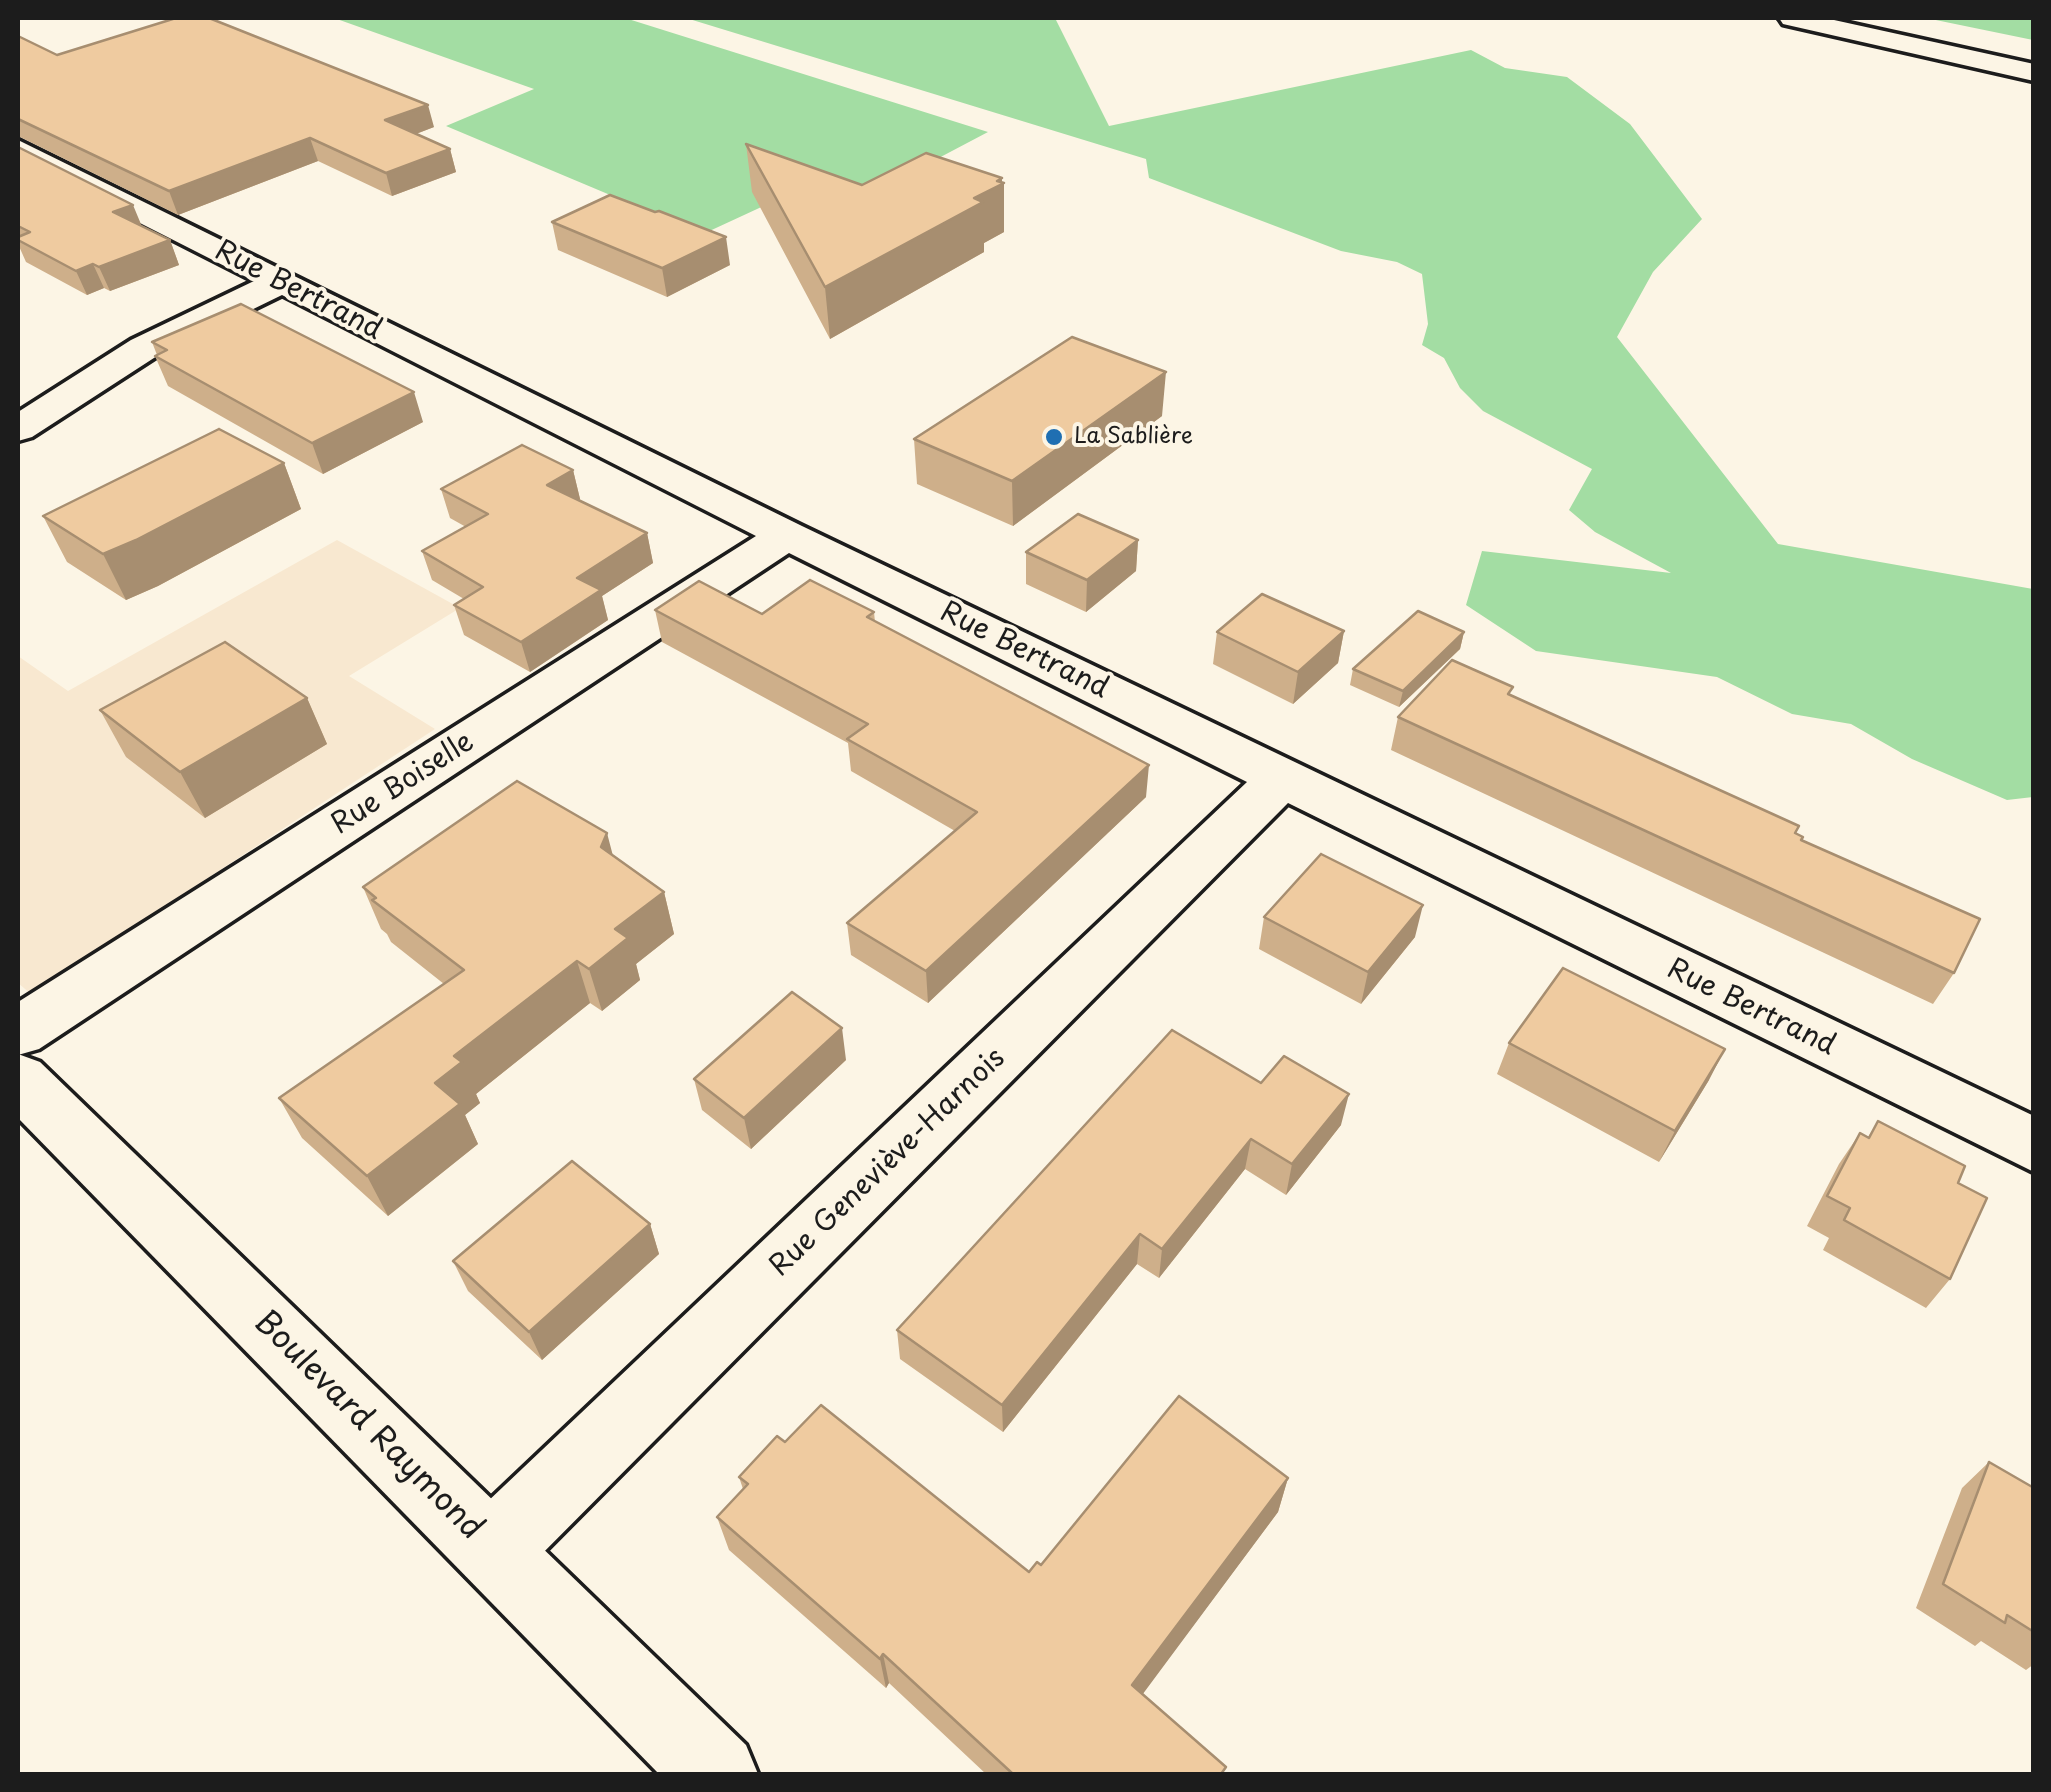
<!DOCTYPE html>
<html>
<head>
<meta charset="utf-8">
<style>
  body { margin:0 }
  #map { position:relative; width:2051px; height:1792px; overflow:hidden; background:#fcf5e5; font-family:"Playpen Sans",sans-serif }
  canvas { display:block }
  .frame { position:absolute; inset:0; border:20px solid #1c1c1c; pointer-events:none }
</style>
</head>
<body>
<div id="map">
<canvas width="2051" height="1792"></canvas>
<div class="frame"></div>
</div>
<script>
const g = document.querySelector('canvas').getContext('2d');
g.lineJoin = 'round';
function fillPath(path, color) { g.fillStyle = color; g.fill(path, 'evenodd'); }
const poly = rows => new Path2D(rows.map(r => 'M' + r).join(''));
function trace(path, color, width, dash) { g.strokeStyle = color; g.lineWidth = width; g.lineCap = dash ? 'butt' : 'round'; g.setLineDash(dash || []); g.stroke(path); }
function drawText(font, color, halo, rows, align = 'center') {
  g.font = font + ' "Playpen Sans",sans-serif'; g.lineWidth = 8; g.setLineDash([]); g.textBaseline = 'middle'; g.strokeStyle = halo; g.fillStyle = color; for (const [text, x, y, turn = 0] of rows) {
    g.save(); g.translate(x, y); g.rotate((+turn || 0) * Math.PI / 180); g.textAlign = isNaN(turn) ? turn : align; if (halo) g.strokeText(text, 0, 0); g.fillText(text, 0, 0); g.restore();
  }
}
fillPath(poly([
  [337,540,460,608,349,676,435,729,31,994,18,983,18,656,68,691]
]), '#f8e8d0');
fillPath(poly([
  [334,18,625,18,988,132,878,190,783,197,703,234,446,126,534,89],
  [686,18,1055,18,1109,126,1471,50,1505,68,1567,77,1630,124,1702,219,1653,272,1617,337,1778,544,2033,589,2033,797,2007,800,1912,759,1851,724,1792,714,1717,677,1536,651,1466,605,1482,551,1671,573,1595,532,1569,510,1592,469,1483,411,1460,388,1444,358,1422,345,1428,324,1422,274,1397,262,1341,251,1149,178,1146,159],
  [1926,18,2033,18,2033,40]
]), '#a3dda3');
const minor = poly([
  [18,140,802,526,2034,1116,2034,1172,1288,803,520,1576,493,1587,466,1576,455,1549,466,1522,1247,782,789,553,39,1049,18,1055,18,1002,756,536,282,295,157,356,32,437,18,441,18,412,131,340,254,281,18,161,18,140]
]);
const tertiary = poly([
  [18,1054,40,1062,746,1745,758,1774,659,1774,18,1118,18,1054]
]);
const secondary = poly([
  [1779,18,1825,18,2034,64,2034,81,1783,24,1779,18]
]);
trace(minor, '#1c1c1c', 7);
trace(tertiary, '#1c1c1c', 7);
trace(secondary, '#1c1c1c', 7);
fillPath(minor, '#fcf5e5');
fillPath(tertiary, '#fcf5e5');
fillPath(secondary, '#fcf5e5');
fillPath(poly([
  [18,36,57,55,434,127,416,134,450,149,456,172,392,196,318,161,178,215,18,136],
  [746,144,862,185,1002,182,1004,232,984,243,984,252,830,339,752,192],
  [18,147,142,227,170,240,179,265,110,291,104,288,87,295,26,262,18,244],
  [552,222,730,265,667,297,558,250],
  [152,342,423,422,323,474,168,386,155,356,157,355],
  [1162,416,1013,526,917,484,914,439],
  [284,463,301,509,158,586,126,600,67,562,43,516],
  [573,470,580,499,579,500,647,533,653,563,602,596,608,620,530,672,464,635,454,605,464,599,432,580,422,551,466,527,450,518,441,489],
  [1138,540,1136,571,1086,612,1026,584,1026,552],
  [655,610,762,614,874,612,875,622,1146,797,928,1003,851,955,847,923,955,831,851,771,848,743,662,642],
  [1344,631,1338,663,1293,704,1213,664,1217,632],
  [1464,632,1460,649,1399,707,1350,685,1353,669],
  [1511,696,1799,826,1796,834,1802,840,1954,973,1933,1004,1391,750,1398,717],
  [307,698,327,744,205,818,126,757,100,710],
  [613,855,664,892,674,934,636,964,640,980,602,1011,590,1003,476,1094,480,1103,465,1115,478,1144,388,1216,302,1138,279,1098,444,984,391,942,387,934,381,929,363,887],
  [1264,917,1415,937,1361,1004,1259,949],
  [1509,1043,1709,1080,1659,1162,1497,1074],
  [846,1060,751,1149,702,1110,694,1079],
  [1261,1083,1341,1125,1286,1195,1245,1169,1159,1278,1137,1264,1003,1432,900,1359,897,1330],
  [1878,1121,1958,1183,1950,1279,1926,1308,1823,1250,1829,1238,1807,1226,1839,1164,1860,1133,1868,1137],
  [650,1224,659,1254,542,1360,468,1291,453,1261],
  [785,1442,1029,1572,1041,1565,1288,1478,1278,1512,1142,1694,1224,1774,986,1774,889,1683,886,1688,729,1550,717,1517,743,1489,739,1477],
  [1989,1462,2034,1488,2034,1664,2026,1670,1981,1641,1975,1646,1916,1608,1962,1488]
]), '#ceaf8a');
fillPath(poly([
  [428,105,434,127,392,143,385,120],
  [310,138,318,161,178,215,169,191],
  [450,149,456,172,392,196,386,173],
  [1002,178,1002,184,1004,183,1004,232,984,243,984,252,830,339,825,287,974,198],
  [133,205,143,229,113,212],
  [726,237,730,265,667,297,662,268],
  [170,240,179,265,110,291,99,267],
  [93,264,104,288,87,295,76,271],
  [1166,372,1162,416,1013,526,1012,481],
  [414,392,423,422,323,474,312,443],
  [284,463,301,509,158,586,126,600,103,554],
  [573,470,580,499,555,514,547,485],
  [647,533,653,563,602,596,608,620,530,672,521,642,577,578],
  [1138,540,1136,571,1086,612,1087,580],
  [1344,631,1338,663,1293,704,1298,672],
  [1464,632,1460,649,1399,707,1403,691],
  [307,698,327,744,205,818,180,772],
  [1149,765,1146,797,928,1003,926,971],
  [607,833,618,875,601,847],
  [664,892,674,934,636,964,640,980,602,1011,589,969,615,929],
  [1423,905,1415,937,1361,1004,1368,972],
  [577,961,590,1003,476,1094,480,1103,465,1115,478,1144,388,1216,367,1176,454,1056],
  [842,1028,846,1060,751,1149,744,1118],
  [1725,1049,1709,1080,1659,1162,1675,1131],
  [1349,1094,1341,1125,1286,1195,1292,1164],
  [1251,1139,1245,1169,1159,1278,1162,1249],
  [650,1224,659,1254,542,1360,529,1332],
  [1140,1234,1137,1264,1003,1432,1002,1405],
  [1288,1478,1278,1512,1128,1714,1132,1685],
  [883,1654,889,1683,886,1688,880,1659]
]), '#a78e70');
const building = poly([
  [176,18,209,18,428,105,385,120,450,149,386,173,310,138,169,191,18,119,18,36,57,55,176,18],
  [746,144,862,185,926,153,1002,178,997,181,1004,183,974,198,983,202,825,287,746,144],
  [18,147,133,205,113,212,170,240,99,267,93,264,76,271,18,240,18,237,30,232,18,226,18,147],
  [610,195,655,212,659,211,726,237,662,268,552,222,610,195],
  [241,304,414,392,312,443,155,356,167,350,152,342,241,304],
  [1072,337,1166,372,1012,481,914,439,1072,337],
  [219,429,284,463,136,540,103,554,43,516,219,429],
  [522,445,573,470,547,485,647,533,577,578,601,590,521,642,454,605,483,587,422,551,488,514,441,489,522,445],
  [1078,514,1138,540,1087,580,1026,552,1078,514],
  [810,580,874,612,867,617,1149,765,926,971,847,923,977,812,847,739,868,724,655,610,699,581,762,614,810,580],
  [1262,594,1344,631,1298,672,1217,632,1262,594],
  [1418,611,1464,632,1403,691,1353,669,1418,611],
  [225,642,307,698,180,772,100,710,225,642],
  [1452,660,1513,687,1508,694,1799,826,1795,833,1803,837,1801,840,1980,919,1954,973,1398,717,1452,660],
  [517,781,607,833,601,847,664,892,615,929,628,938,589,969,577,961,454,1056,462,1062,435,1083,460,1104,367,1176,279,1098,464,970,372,900,376,898,363,887,517,781],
  [1321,854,1423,905,1368,972,1264,917,1321,854],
  [1563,968,1725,1049,1675,1131,1509,1043,1563,968],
  [792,992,842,1028,744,1118,694,1079,792,992],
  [1172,1030,1261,1083,1284,1056,1349,1094,1292,1164,1251,1139,1162,1249,1140,1234,1002,1405,897,1330,1172,1030],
  [1878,1121,1965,1166,1958,1183,1987,1198,1950,1279,1844,1220,1850,1208,1827,1196,1860,1133,1869,1138,1878,1121],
  [572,1161,650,1224,529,1332,453,1261,572,1161],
  [1179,1396,1288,1478,1132,1685,1226,1767,1221,1774,1013,1774,883,1654,880,1659,717,1517,748,1484,739,1477,777,1436,785,1442,821,1405,1029,1572,1037,1562,1041,1565,1179,1396],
  [1989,1462,2034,1488,2034,1632,2007,1615,2005,1623,1943,1584,1989,1462]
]);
fillPath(building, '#efcba0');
trace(building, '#a78e70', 2.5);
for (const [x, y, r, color] of [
  [1054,437,10,"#1f6fb2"]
]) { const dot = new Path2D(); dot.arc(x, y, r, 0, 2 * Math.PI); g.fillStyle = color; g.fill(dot); trace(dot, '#fcf5e5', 4); }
drawText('22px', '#1c1c1c', '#fcf5e5', [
  ["La Sablière",1074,437]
], 'left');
drawText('28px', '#1c1c1c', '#fcf5e5', [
  ["Rue Bertrand",298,291,27],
  ["Rue Bertrand",1024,651,26],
  ["Rue Boiselle",403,784,-33],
  ["Rue Bertrand",1751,1008,26],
  ["Rue Geneviève-Harnois",888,1163,-44]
]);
drawText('32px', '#1c1c1c', '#fcf5e5', [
  ["Boulevard Raymond",368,1426,45]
]);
</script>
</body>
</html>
